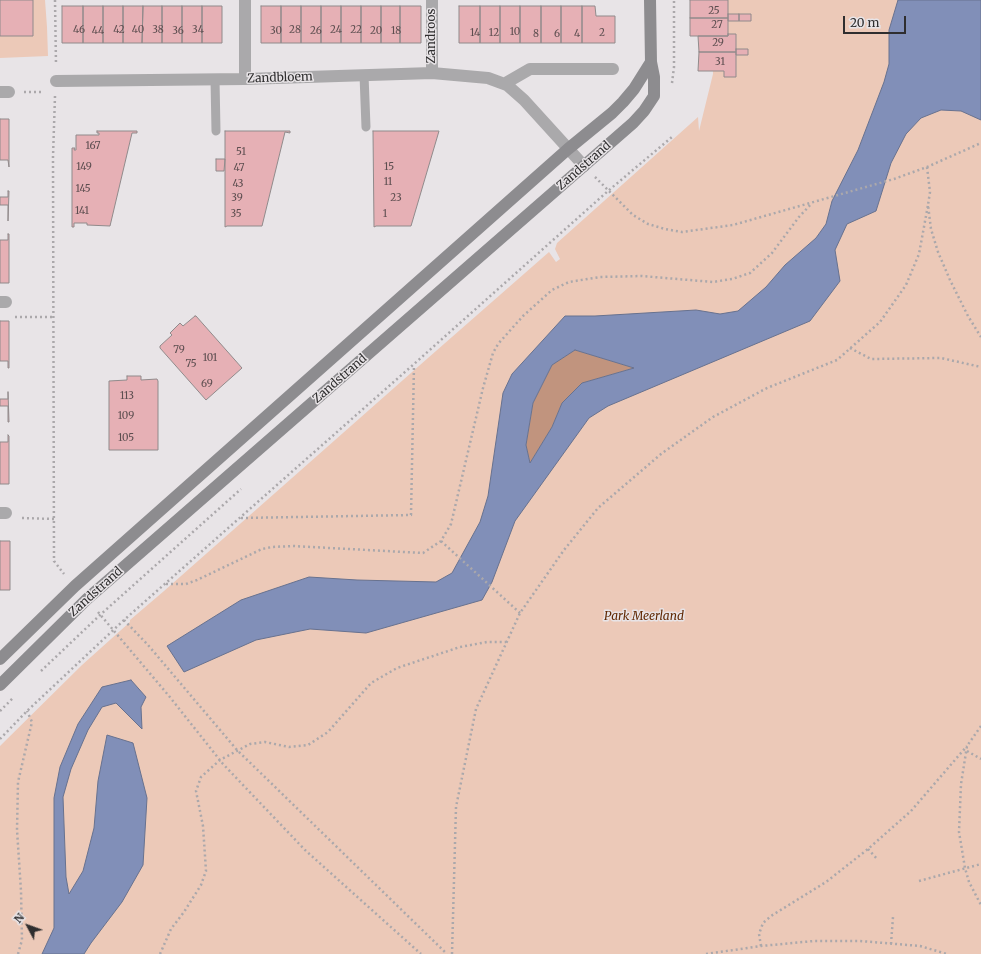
<!DOCTYPE html>
<html>
<head>
<meta charset="utf-8">
<style>
  body { margin:0 }
  #map { position:relative; width:981px; height:954px; overflow:hidden; background:#e8e4e7; font-family:Merriweather,serif }
  canvas { display:block }
  .north { position:absolute; left:8px; top:906px; width:40px; height:40px; -webkit-text-stroke:3px #e8e4e7; paint-order:stroke; rotate:311deg; font-size:11px; font-weight:700; line-height:16px; text-align:center; color:#2f2e2f }
  .north::after { content:''; display:block; margin:auto; width:14px; height:18px; background:#2f2e2f; clip-path:polygon(50% 0,100% 100%,50% 72%,0 100%) }
  .scale { position:absolute; left:843px; top:16px; width:63px; height:18px; box-sizing:border-box; border:2px solid #2f2e2f; border-top:0; padding-left:5px; font-size:12px; line-height:14px; white-space:nowrap; color:#2f2e2f; -webkit-text-stroke:3px #e8e4e7; paint-order:stroke }
</style>
</head>
<body>
<div id="map">
<canvas width="981" height="954"></canvas>
<div class="north">N</div>
<div class="scale">20 m</div>
</div>
<script>
const g = document.querySelector('canvas').getContext('2d');
g.lineJoin = 'round';
function fillPath(path, color) { g.fillStyle = color; g.fill(path, 'evenodd'); }
const poly = rows => new Path2D(rows.map(r => 'M' + r).join(''));
function trace(path, color, width, dash) { g.strokeStyle = color; g.lineWidth = width; g.lineCap = dash ? 'butt' : 'round'; g.setLineDash(dash || []); g.stroke(path); }
function drawText(font, color, halo, rows, align = 'center') {
  g.font = font + ' Merriweather,serif'; g.lineWidth = 3; g.setLineDash([]); g.textBaseline = 'middle'; g.strokeStyle = halo; g.fillStyle = color; for (const [text, x, y, turn = 0] of rows) {
    g.save(); g.translate(x, y); g.rotate((+turn || 0) * Math.PI / 180); g.textAlign = isNaN(turn) ? turn : align; if (halo) g.strokeText(text, 0, 0); g.fillText(text, 0, 0); g.restore();
  }
}
fillPath(poly([
  [0,0,45,0,47,27,48,56,0,58],
  [712,0,981,0,981,954,0,954,0,746,82,665,130,622,130,620,164,591,420,365,549,252,556,262,560,259,555,249,557,243,698,117,699,131,713,74]
]), '#ecc9b8');
fillPath(poly([
  [575,350,634,368,582,383,562,403,552,427,530,463,526,445,533,403,552,365]
]), '#c1947e');
const water = poly([
  [898,0,981,0,981,120,961,111,941,110,921,118,906,134,891,163,876,211,847,224,835,250,840,281,810,321,608,406,589,418,515,521,492,582,482,600,366,633,310,629,256,640,184,672,167,646,241,600,309,577,357,580,436,582,452,573,480,522,488,496,503,393,512,374,565,316,595,316,696,310,720,314,738,311,766,287,785,265,816,238,826,224,832,201,858,150,884,82,889,64,889,30,898,0],
  [575,350,634,368,582,383,562,403,552,427,530,463,526,445,533,403,552,365,575,350],
  [131,680,146,697,141,707,142,729,116,703,102,707,88,730,71,769,63,797,66,877,69,894,83,871,94,828,98,781,107,735,133,743,147,798,143,865,122,902,91,943,84,954,42,954,54,928,54,798,60,767,78,724,102,687,131,680]
]);
fillPath(water, '#818fb8');
trace(water, '#68728f', 1);
const building = poly([
  [0,0,33,0,33,36,0,36,0,0],
  [690,0,728,0,728,18,690,18,690,0],
  [62,6,83,6,83,43,62,43,62,6],
  [83,6,103,6,103,43,83,43,83,6],
  [103,6,123,6,123,43,103,43,103,6],
  [123,6,143,6,142,43,123,43,123,6],
  [143,6,162,6,162,43,142,43,143,6],
  [162,6,182,6,182,43,162,43,162,6],
  [182,6,202,6,202,43,182,43,182,6],
  [202,6,222,6,222,43,202,43,202,6],
  [261,6,281,6,281,43,261,43,261,6],
  [281,6,301,6,301,43,281,43,281,6],
  [301,6,321,6,321,43,301,43,301,6],
  [321,6,341,6,341,43,321,43,321,6],
  [341,6,361,6,361,43,341,43,341,6],
  [361,6,381,6,381,43,361,43,361,6],
  [381,6,400,6,400,43,381,43,381,6],
  [400,6,421,6,421,43,400,43,400,6],
  [459,6,480,6,480,43,459,43,459,6],
  [480,6,500,6,500,43,480,43,480,6],
  [500,6,520,6,520,43,500,43,500,6],
  [520,6,541,6,541,43,520,43,520,6],
  [541,6,561,6,561,43,541,43,541,6],
  [561,6,582,6,582,43,561,43,561,6],
  [582,6,595,6,596,16,615,16,615,43,582,43,582,6],
  [728,14,739,14,739,21,728,21,728,14],
  [739,14,751,14,751,21,739,21,739,14],
  [690,18,728,18,728,36,690,36,690,18],
  [728,34,736,34,736,52,699,52,698,36,728,36,728,34],
  [736,49,748,49,748,55,736,55,736,49],
  [699,52,736,52,736,77,724,77,724,71,698,71,699,52],
  [0,119,9,119,9,167,8,160,0,160,0,119],
  [97,131,137,131,137,133,132,133,110,226,87,225,87,223,74,223,74,227,72,227,72,148,75,148,74,150,76,150,76,135,99,135,99,133,97,133,97,131],
  [225,131,290,131,290,133,285,132,262,226,227,226,225,227,225,131],
  [373,131,439,131,411,226,376,226,374,227,373,131],
  [216,159,225,159,224,171,216,171,216,159],
  [8,191,9,191,8,221,8,205,0,205,0,197,8,197,8,191],
  [8,234,9,234,9,283,0,283,0,240,8,240,8,234],
  [195,316,196,316,242,368,206,400,160,348,160,346,172,335,170,333,180,323,183,326,195,316],
  [0,321,9,321,9,368,8,368,8,361,0,361,0,321],
  [127,376,141,376,141,380,157,379,158,381,158,450,109,450,109,381,127,380,127,376],
  [8,392,9,422,8,422,8,406,0,406,0,399,8,399,8,392],
  [8,435,9,436,9,484,0,484,0,442,8,442,8,435],
  [0,541,10,541,10,590,0,590,0,541]
]);
fillPath(building, '#e6b0b5');
trace(building, '#908a8b', 1);
trace(poly([
  [55,0,56,65],
  [672,83,674,67,674,0],
  [24,92,43,92],
  [55,96,53,157,54,561,64,574],
  [927,167,930,192,928,205],
  [595,177,633,215,648,224,665,229,682,232,733,225,894,179,927,167,981,143],
  [15,317,53,317],
  [850,348,871,359,941,358,981,367],
  [22,518,54,519],
  [241,518,411,515,414,365],
  [441,541,520,613],
  [166,584,186,584,197,580,262,549,272,547,293,546,423,553,441,541,451,524,483,388,493,353,498,344,523,316,552,290,569,282,600,277,642,276,713,282,732,279,750,273,772,253,799,217,812,203],
  [98,612,169,696,223,764,305,850,421,954],
  [124,620,148,645,237,750,447,954],
  [41,671,100,615,241,489],
  [0,711,13,698],
  [981,726,967,746,961,784,959,832,965,868,969,882,981,905],
  [0,739,27,711,124,620,414,364,608,191,672,137],
  [967,751,981,759],
  [868,849,878,860],
  [919,881,981,864],
  [891,944,893,917],
  [761,946,759,934,763,923,771,916,826,882,868,849,911,811,967,746],
  [18,954,22,940,21,891,17,830,18,782,32,722,27,711],
  [160,954,171,929,184,912,201,885,206,871,203,826,196,791,201,777,220,760,250,744,265,742,289,747,308,745,328,732,371,683,397,668,460,647,487,642,506,642],
  [452,954,456,807,476,709,520,613,564,550,598,508,661,454,713,417,767,388,837,360,880,322,906,285,919,254,928,205,931,229,938,252,950,280,968,316,981,337],
  [706,954,761,946,814,941,860,941,920,946,947,954]
]), '#aba8ab', 2.5, [2, 3]);
trace(poly([
  [364,75,366,127],
  [215,79,216,131]
]), '#aaa9ab', 9);
trace(poly([
  [432,73,432,0],
  [245,79,245,0],
  [56,81,245,79,432,73,488,78,507,85,524,100,584,166],
  [504,84,530,69,613,69],
  [0,92,9,92],
  [0,302,6,302],
  [0,513,6,513]
]), '#aaa9ab', 12);
trace(poly([
  [0,659,75,586,568,149,612,113,623,102,634,89,651,62],
  [0,685,87,599,633,123,644,111,654,96,654,77,651,62,650,0]
]), '#8d8c8f', 12);
drawText('10px', '#5d4e50', null, [
  ["25",714,11],
  ["27",717,25],
  ["46",79,30],
  ["42",119,30],
  ["40",138,30],
  ["38",158,30],
  ["34",198,30],
  ["28",295,30],
  ["24",336,30],
  ["22",356,30],
  ["44",98,31],
  ["36",178,31],
  ["30",276,31],
  ["26",316,31],
  ["20",376,31],
  ["18",396,31],
  ["10",515,32],
  ["14",475,33],
  ["12",494,33],
  ["2",602,33],
  ["8",536,34],
  ["6",557,34],
  ["4",577,34],
  ["29",718,43],
  ["31",720,62],
  ["167",93,146],
  ["51",241,152],
  ["149",84,167],
  ["15",389,167],
  ["47",239,168],
  ["11",388,182],
  ["43",238,184],
  ["145",83,189],
  ["39",237,198],
  ["23",396,198],
  ["141",82,211],
  ["35",236,214],
  ["1",385,214],
  ["79",179,350],
  ["101",210,358],
  ["75",191,364],
  ["69",207,384],
  ["113",127,396],
  ["109",126,416],
  ["105",126,438]
]);
drawText('12px', '#2f2e2f', '#e8e4e7', [
  ["Zandroos",432,36,-90],
  ["Zandbloem",280,78,-2],
  ["Zandstrand",584,166,-41],
  ["Zandstrand",340,379,-41],
  ["Zandstrand",96,592,-42]
]);
drawText('italic 12px', '#622904', '#e8e4e7', [
  ["Park Meerland",644,617]
]);
</script>
</body>
</html>
